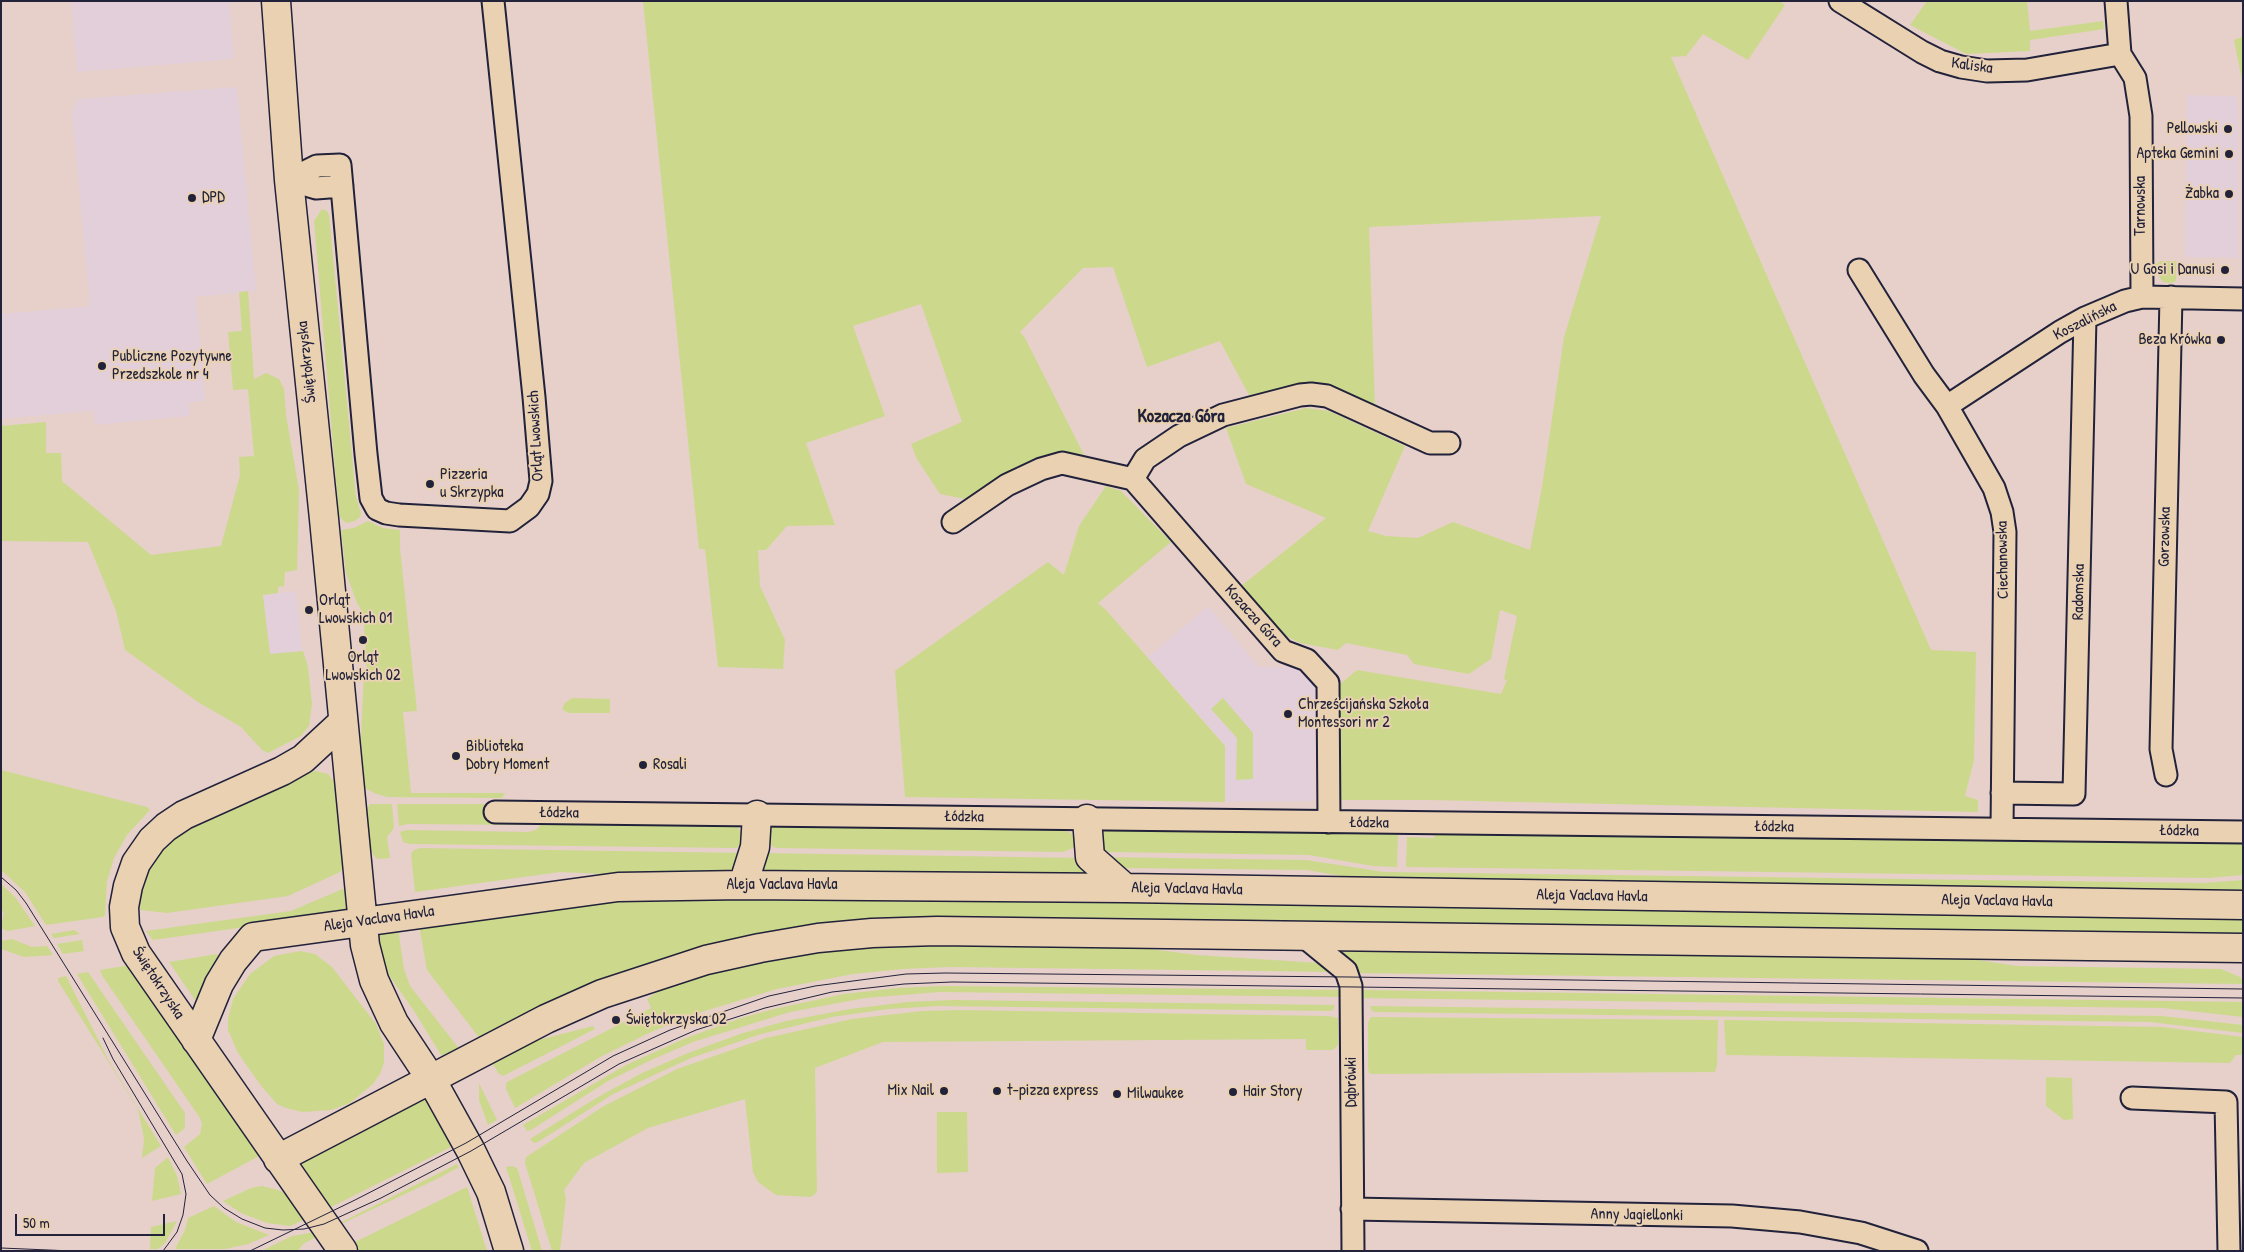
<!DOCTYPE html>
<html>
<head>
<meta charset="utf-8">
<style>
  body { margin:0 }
  #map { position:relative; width:2244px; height:1252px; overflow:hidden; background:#e6d0c9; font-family:"Patrick Hand",sans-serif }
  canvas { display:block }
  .frame { position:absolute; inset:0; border:2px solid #22223b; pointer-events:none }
  .scale { position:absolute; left:15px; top:1214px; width:150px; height:22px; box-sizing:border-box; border:2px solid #22223b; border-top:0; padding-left:6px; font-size:15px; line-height:18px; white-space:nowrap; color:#22223b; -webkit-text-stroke:4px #ead1b2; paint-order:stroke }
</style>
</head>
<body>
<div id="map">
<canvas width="2244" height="1252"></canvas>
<div class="frame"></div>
<div class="scale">50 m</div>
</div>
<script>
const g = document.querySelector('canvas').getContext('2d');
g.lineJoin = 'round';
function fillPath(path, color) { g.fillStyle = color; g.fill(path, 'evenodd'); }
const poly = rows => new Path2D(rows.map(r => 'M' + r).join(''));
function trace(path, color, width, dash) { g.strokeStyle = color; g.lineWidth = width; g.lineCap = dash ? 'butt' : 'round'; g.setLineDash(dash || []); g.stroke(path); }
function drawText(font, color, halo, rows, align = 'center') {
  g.font = font + ' "Patrick Hand",sans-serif'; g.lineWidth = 4; g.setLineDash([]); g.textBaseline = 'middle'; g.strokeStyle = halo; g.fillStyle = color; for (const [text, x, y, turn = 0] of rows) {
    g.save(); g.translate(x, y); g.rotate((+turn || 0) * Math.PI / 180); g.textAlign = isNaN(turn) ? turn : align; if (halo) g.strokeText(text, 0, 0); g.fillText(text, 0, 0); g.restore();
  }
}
fillPath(poly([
  [71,1,229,1,234,59,77,72],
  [237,87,256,291,196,297,205,401,189,402,190,416,95,425,93,411,1,419,1,314,90,306,72,114,77,99],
  [2187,95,2236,96,2238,108,2238,258,2185,257],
  [296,591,302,651,270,655,263,595],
  [1208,606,1259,667,1298,667,1315,685,1315,801,1225,802,1225,745,1148,657]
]), '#e3cfd9');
fillPath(poly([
  [643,1,1779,1,1785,5,1748,60,1703,34,1686,56,1671,57,1931,650,1976,652,1974,760,1965,796,1978,800,1978,812,1428,800,1340,800,1339,685,1357,670,1501,694,1507,680,1504,679,1517,616,1500,610,1491,659,1469,674,1414,664,1407,655,1346,643,1338,650,1300,643,1284,635,1241,586,1326,518,1246,484,1226,428,1306,408,1329,411,1405,446,1368,531,1386,536,1418,538,1453,522,1530,550,1542,487,1564,337,1601,216,1369,227,1375,407,1324,384,1249,395,1220,341,1147,367,1113,267,1083,268,1020,332,1025,338,1084,455,1057,452,1042,456,995,479,965,499,940,494,917,459,911,444,962,422,921,304,853,326,885,416,806,443,835,525,787,526,766,550,758,550,760,586,785,640,783,669,718,667,705,549,699,549],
  [1927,1,2027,1,2030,31,2103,21,2104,29,2030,40,2030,51,1966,54,1910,25],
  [2242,37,2243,38,2243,85,2234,40],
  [322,209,327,211,329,215,356,497,361,513,360,517,355,521,346,523,339,516,314,221],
  [2161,261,2176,261,2176,281,2171,283,2163,282,2156,273,2154,265],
  [248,291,254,379,266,373,279,379,284,389,286,415,299,490,297,570,285,572,284,586,278,587,278,593,263,595,270,654,303,651,308,667,312,704,309,726,301,736,268,753,262,750,241,727,198,702,125,650,116,611,88,542,1,541,1,426,46,422,46,453,61,453,62,481,151,555,221,546,240,475,239,457,254,456,248,389,233,390,228,332,242,331,239,292],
  [1106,486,1121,491,1171,542,1098,603,1106,610,1225,746,1225,802,905,797,895,671,1048,562,1064,575,1079,526],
  [368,521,383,528,400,530,400,548,417,711,403,712,411,793,505,793,502,798,387,797,374,793,365,788,361,740,364,670,367,669,363,613,357,603,346,573,341,530,354,528],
  [572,698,610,699,610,713,568,713,562,709,565,703],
  [1223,698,1253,733,1253,779,1236,780,1237,738,1211,709],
  [1,770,147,807,150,810,127,835,114,858,107,881,105,915,103,917,46,925,25,892,1,870],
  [316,771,328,774,335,783,344,867,340,872,288,896,167,913,140,910,141,894,149,867,159,852,174,838,211,815,304,773],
  [370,804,392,804,394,828,387,837,390,858,378,859,374,856,370,849,366,810],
  [397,804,490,804,534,822,525,825,408,824,399,826],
  [542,823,735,824,745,837,741,846,736,848,410,844,403,842,400,832,407,830,528,832,536,830],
  [775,825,1062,828,1072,834,1078,846,1063,852,777,848,773,847,768,842,768,831],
  [1107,829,1398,832,1397,867,1373,866,1309,855,1109,852,1095,846,1098,835],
  [1435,832,2243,842,2243,875,2209,878,1406,867,1407,837,1434,838],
  [420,848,746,853,739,865,725,872,627,875,560,872,415,892,411,854,414,850],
  [762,853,1082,858,1102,876,757,873],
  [1099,857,1306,860,1384,872,2203,883,2243,880,2243,893,1359,879,1307,870,1122,868],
  [1,884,15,897,35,926,8,931,1,928,4,912,1,910],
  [352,885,351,912,153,940,146,931,291,911],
  [668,895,2243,916,2243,937,883,921,481,1040,427,970,419,925,568,904],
  [398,928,404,969,410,986,461,1051,443,1058,414,1011,382,965,371,932],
  [74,930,80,934,54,938,51,934],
  [12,939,32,947,47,946,53,955,24,957,1,949,1,941],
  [82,940,84,951,63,954,57,944],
  [870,944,1111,944,1197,955,1319,963,1337,972,950,967,903,969,853,974,777,989,692,1015,649,1033,602,1056,515,1108,506,1089,506,1083,509,1081,651,1008,647,999,664,987,730,965],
  [1327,947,1951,956,2017,966,2221,969,2240,977,2243,980,2243,984,1354,973],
  [300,951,315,954,332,967,376,1024,384,1044,384,1063,380,1074,373,1084,350,1103,331,1110,302,1112,286,1108,277,1104,262,1087,238,1053,228,1030,228,1019,233,999,250,974,274,956],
  [217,954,219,958,209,973,198,999,195,1000,169,962],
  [130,965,261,1155,207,1184,184,1147,200,1134,202,1124,200,1118,103,977,100,970],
  [88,972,185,1113,185,1128,176,1135,77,974],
  [66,976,109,1061,161,1146,142,1158,144,1138,138,1109,58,981,58,978],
  [942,986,1345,990,1345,997,940,992,865,998,790,1012,693,1042,649,1061,608,1081,531,1130,527,1131,523,1125,626,1065,686,1038,741,1018,774,1009,844,994,898,988],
  [1360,990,2243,1002,2243,1017,2163,1008,1359,998],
  [953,1000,1335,1005,1333,1010,1329,1011,939,1006,888,1009,832,1017,761,1034,691,1058,613,1094,538,1142,534,1143,530,1139,598,1097,642,1073,688,1053,743,1033,786,1021,850,1009,907,1002],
  [1370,1006,2162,1016,2243,1025,2243,1033,2150,1022,1375,1012,1371,1010],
  [959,1010,1328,1016,1338,1018,1338,1045,1333,1050,1306,1050,1306,1039,883,1042,815,1068,817,1192,811,1197,776,1195,758,1182,753,1172,745,1099,648,1128,584,1163,564,1190,566,1198,560,1251,552,1251,525,1163,526,1157,604,1106,677,1069,766,1038,852,1019,922,1011],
  [1371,1017,1718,1020,1717,1065,1715,1072,1372,1074,1369,1073,1368,1068,1368,1022],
  [1724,1020,2162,1027,2243,1037,2243,1055,2236,1055,2230,1063,1726,1055],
  [593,1026,595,1029,503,1076,498,1073,492,1062,523,1044],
  [2046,1077,2072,1078,2073,1119,2064,1120,2046,1106],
  [479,1083,497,1120,488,1125,479,1100],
  [423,1095,427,1097,451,1147,327,1209,297,1162],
  [937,1112,967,1112,968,1172,937,1173],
  [168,1157,177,1176,181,1194,152,1201,155,1168],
  [457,1164,459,1167,437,1179,339,1225,338,1224],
  [512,1166,517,1168,521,1181,542,1251,532,1251,506,1167],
  [262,1186,278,1190,286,1194,306,1219,290,1226,267,1223,241,1213,223,1201,251,1188],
  [467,1187,487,1251,356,1251,351,1244],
  [214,1206,236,1222,269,1235,248,1244,225,1249,175,1249,185,1230,188,1218],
  [177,1221,165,1243,158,1249,150,1249,151,1227],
  [315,1232,318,1236,303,1244,298,1251,261,1251,292,1236]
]), '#ccd98c');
const street = poly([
  [1840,1,1922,52,1940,61,1961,67,1987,71,2027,70,2120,54],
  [2116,1,2120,54,2135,78,2141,116,2142,297],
  [289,180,317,166,340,165,366,454,371,498,377,509,386,513,399,515,510,521,529,507,538,494,541,481,534,397,493,1],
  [289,180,316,188,342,186],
  [1859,270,1924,375,1947,406,1994,488,2002,512,2005,532,2002,829],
  [1947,406,2060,332,2085,318,2125,301,2142,297,2243,299],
  [953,522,1007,485,1041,469,1062,463,1133,479],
  [2166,775,2161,749,2171,297],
  [2002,793,2074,794,2085,318],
  [495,812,2243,832],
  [1329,822,1328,683,1307,660,1283,651,1133,479,1145,459,1179,436,1223,415,1300,395,1311,394,1327,396,1430,443,1449,443],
  [1302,935,1346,971,1351,986,1353,1251],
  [2132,1098,2226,1102,2229,1251],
  [1352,1209,1732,1216,1800,1222,1861,1233,1917,1251]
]);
const secondary = poly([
  [276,1,289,180,324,519,365,945,374,980,394,1023,431,1079,471,1151,491,1192,509,1251],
  [1087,819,1090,857,1125,888],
  [743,885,755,847,757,815],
  [196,1040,219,984,233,961,253,937,618,887,743,885,1125,888,2243,905],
  [278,1159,546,1019,602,994,706,960,760,948,818,938,872,933,937,931,2243,948],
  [343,1251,136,953,125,927,124,907,128,886,136,863,152,840,166,827,184,815,282,771,303,759,343,722]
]);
trace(street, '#22223b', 25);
trace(secondary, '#22223b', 31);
trace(street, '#ead1b2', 21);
trace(secondary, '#ead1b2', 28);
trace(poly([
  [1,877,16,890,26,903,187,1161,210,1195,224,1208,242,1219,265,1228,283,1230,304,1229,324,1224,381,1198,471,1151,619,1064,696,1030,765,1008,832,992,904,984,952,982,2243,998],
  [103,1038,113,1059,182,1174,186,1194,183,1215,177,1232,163,1251],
  [1,1248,72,1251],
  [250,1251,355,1200,466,1143,613,1056,670,1030,769,996,815,986,906,974,945,973,1349,977,2243,989]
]), '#22223b', 1);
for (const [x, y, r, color] of [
  [2228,129,5,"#22223b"],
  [2229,154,5,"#22223b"],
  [2229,194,5,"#22223b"],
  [192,198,5,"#22223b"],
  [2225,270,5,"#22223b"],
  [2221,340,5,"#22223b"],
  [102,366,5,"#22223b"],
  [430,484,5,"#22223b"],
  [309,610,5,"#22223b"],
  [363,640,5,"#22223b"],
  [1288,714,5,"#22223b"],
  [456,756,5,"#22223b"],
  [643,765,5,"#22223b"],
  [616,1020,5,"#22223b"],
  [944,1091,5,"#22223b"],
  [997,1091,5,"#22223b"],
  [1233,1092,5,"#22223b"],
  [1117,1094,5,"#22223b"]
]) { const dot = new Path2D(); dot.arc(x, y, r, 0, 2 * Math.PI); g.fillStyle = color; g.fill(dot); trace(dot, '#ead1b2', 2); }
drawText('16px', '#22223b', '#ead1b2', [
  ["Kaliska",1972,66,8],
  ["Tarnowska",2141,206,-90],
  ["Koszalińska",2085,321,-27],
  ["Świętokrzyska",307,362,-96],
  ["Orląt Lwowskich",536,436,-93],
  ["Gorzowska",2165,537,-89],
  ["Ciechanowska",2003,560,-91],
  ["Radomska",2079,592,-89],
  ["Kozacza Góra",1253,616,48],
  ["Łódzka",559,813,1],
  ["Łódzka",964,817,1],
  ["Łódzka",1369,823,1],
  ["Łódzka",1774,827,1],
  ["Łódzka",2179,831,1],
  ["Aleja Vaclava Havla",782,885],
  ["Aleja Vaclava Havla",1187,889,1],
  ["Aleja Vaclava Havla",1592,896,1],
  ["Aleja Vaclava Havla",1997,901,1],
  ["Aleja Vaclava Havla",379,919,-8],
  ["Świętokrzyska",158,983,57],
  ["Dąbrówki",1352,1082,-90],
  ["Anny Jagiellonki",1637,1215,1]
]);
drawText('16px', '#22223b', '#ead1b2', [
  ["Pellowski",2218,129,"right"],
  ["Apteka Gemini",2219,154,"right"],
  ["Żabka",2219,194,"right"],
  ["DPD",202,198],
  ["U Gosi i Danusi",2215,270,"right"],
  ["Beza Krówka",2211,340,"right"],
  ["Publiczne Pozytywne",112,357],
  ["Przedszkole nr 4",112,375],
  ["Pizzeria",440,475],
  ["u Skrzypka",440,493],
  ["Orląt",319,601],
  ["Lwowskich 01",319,619],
  ["Orląt",363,658,"center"],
  ["Lwowskich 02",363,676,"center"],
  ["Chrześcijańska Szkoła",1298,705],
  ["Montessori nr 2",1298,723],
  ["Biblioteka",466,747],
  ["Dobry Moment",466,765],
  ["Rosali",653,765],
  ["Świętokrzyska 02",626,1020],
  ["Mix Nail",934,1091,"right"],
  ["t-pizza express",1007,1091],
  ["Hair Story",1243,1092],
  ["Milwaukee",1127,1094]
], 'left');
drawText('bold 18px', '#22223b', '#ead1b2', [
  ["Kozacza Góra",1181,417]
]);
</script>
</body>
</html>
